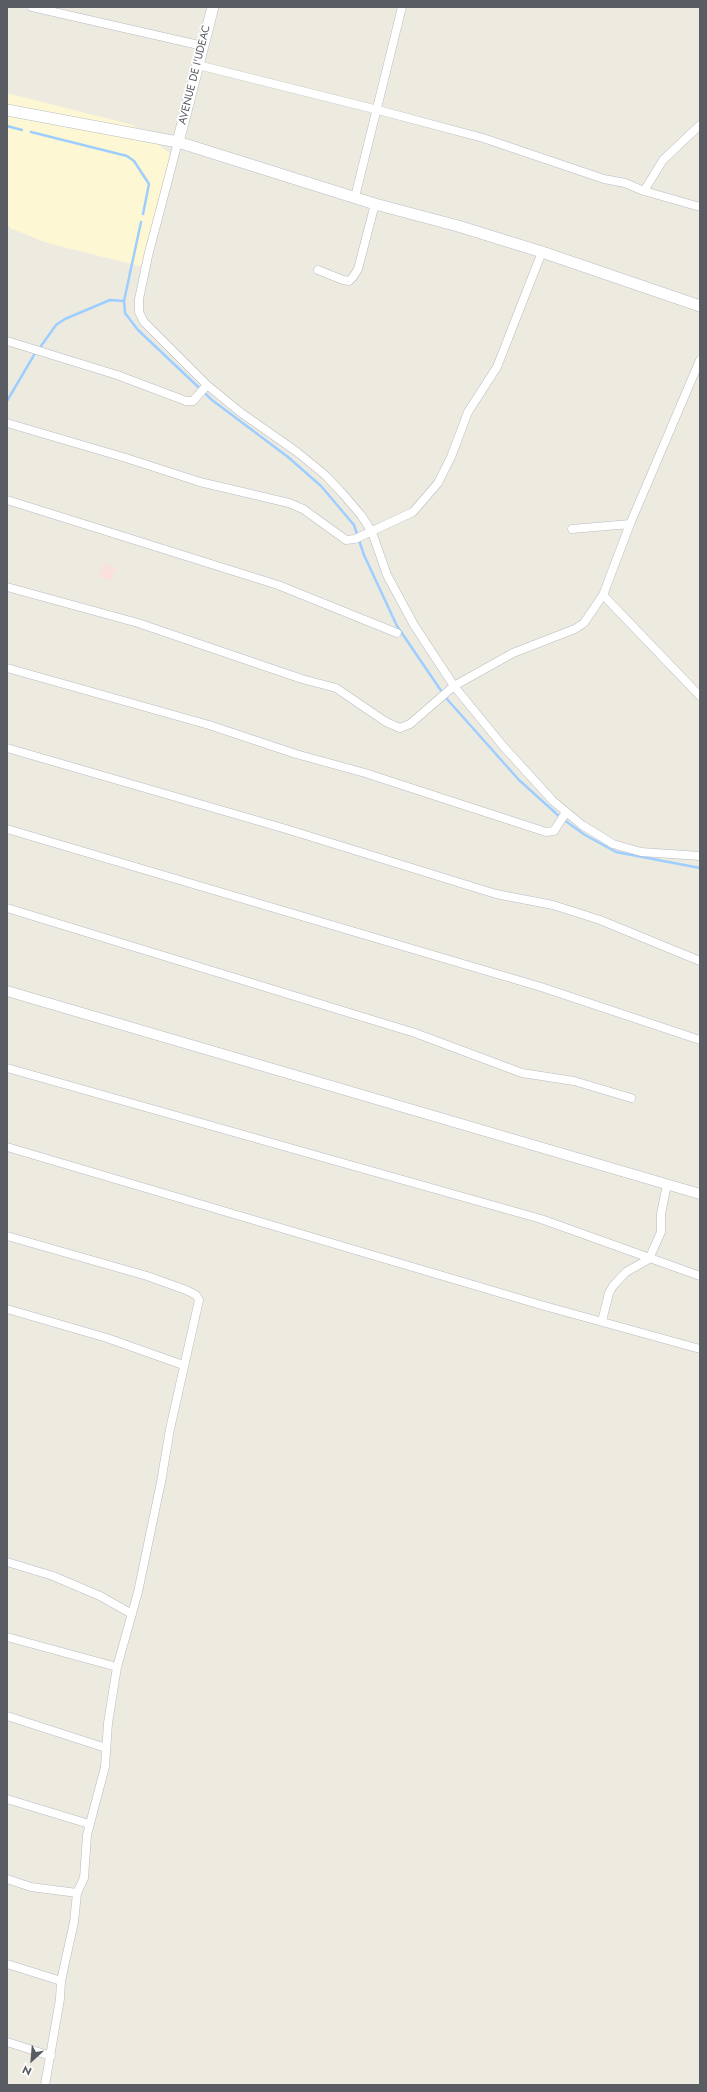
<!DOCTYPE html>
<html>
<head>
<meta charset="utf-8">
<style>
  body { margin:0 }
  #map { position:relative; width:707px; height:2092px; overflow:hidden; background:#edebe0; font-family:Jost,sans-serif }
  canvas { display:block }
  .frame { position:absolute; inset:0; border:8px solid #595c62; pointer-events:none }
  .north { position:absolute; left:12px; top:2040px; width:40px; height:40px; -webkit-text-stroke:3px #fff; paint-order:stroke; rotate:206deg; font-size:11px; font-weight:700; line-height:16px; text-align:center; color:#595c62 }
  .north::after { content:''; display:block; margin:auto; width:14px; height:18px; background:#595c62; clip-path:polygon(50% 0,100% 100%,50% 72%,0 100%) }
</style>
</head>
<body>
<div id="map">
<canvas width="707" height="2092"></canvas>
<div class="frame"></div>
<div class="north">N</div>
</div>
<script>
const g = document.querySelector('canvas').getContext('2d');
g.lineJoin = 'round';
function fillPath(path, color) { g.fillStyle = color; g.fill(path, 'evenodd'); }
const poly = rows => new Path2D(rows.map(r => 'M' + r).join(''));
function trace(path, color, width, dash) { g.strokeStyle = color; g.lineWidth = width; g.lineCap = dash ? 'butt' : 'round'; g.setLineDash(dash || []); g.stroke(path); }
function drawText(font, color, halo, rows, align = 'center') {
  g.font = font + ' Jost,sans-serif'; g.lineWidth = 3.5; g.setLineDash([]); g.textBaseline = 'middle'; g.strokeStyle = halo; g.fillStyle = color; for (const [text, x, y, turn = 0] of rows) {
    g.save(); g.translate(x, y); g.rotate((+turn || 0) * Math.PI / 180); g.textAlign = isNaN(turn) ? turn : align; if (halo) g.strokeText(text, 0, 0); g.fillText(text, 0, 0); g.restore();
  }
}
fillPath(poly([
  [7,93,133,125,172,155,148,268,47,243,10,228,7,223]
]), '#fef7d3');
fillPath(poly([
  [105,563,116,569,110,581,99,576]
]), '#fbe0db');
trace(poly([
  [7,126,22,130],
  [31,132,127,156,134,161,149,184,143,214],
  [141,222,124,301,125,313,138,330,212,400,288,457,321,486,354,525,364,555,397,626,442,692],
  [41,346,56,325,65,319,110,300,124,301],
  [7,401,34,355],
  [446,698,519,780,560,817,585,835,616,852,700,868]
]), '#9eceff', 2.5);
const minor = poly([
  [32,7,203,46],
  [198,65,378,110,483,138,604,179,625,183,644,191,700,207],
  [178,142,148,256,139,299,139,312,144,322,207,385,240,412,297,452,325,475,343,494,361,515,372,532,387,575,414,625,454,686,503,746,553,801,582,825,613,844,641,852,700,856],
  [644,191,663,160,700,125],
  [355,197,402,7],
  [318,270,343,280,349,281,353,277,358,269,375,204],
  [7,341,117,375,186,401,193,401,207,385],
  [7,423,126,458,200,482,289,503,303,509,346,540,355,539,413,512,438,483,451,457,468,412,497,367,542,252],
  [7,500,278,585,397,633],
  [572,529,630,524],
  [7,587,138,623,302,679,336,688,386,722,400,728,410,724,454,686,513,653,575,629,584,623,603,595,630,524,700,360],
  [603,595,700,696],
  [7,668,209,725,296,754,365,773,546,832,554,831,566,812],
  [7,748,286,829,496,894,553,905,600,920,700,961],
  [7,829,541,987,700,1040],
  [7,908,415,1033,522,1073,574,1081,631,1098],
  [7,1068,541,1219,700,1276],
  [7,1147,541,1305,700,1349],
  [7,1236,147,1276,186,1290,196,1295,199,1300,170,1429,161,1482,138,1592,117,1667,108,1723,105,1767,87,1835,84,1878,77,1893,74,1922,61,1981,60,1999,45,2085],
  [7,1309,107,1338,183,1365],
  [602,1321,609,1293,613,1286,626,1272,649,1259,661,1232,661,1214,667,1184],
  [7,1562,53,1576,100,1596,132,1614],
  [7,1637,117,1667],
  [7,1716,106,1748],
  [7,1799,89,1824],
  [7,1879,31,1887,77,1893],
  [7,1964,61,1981],
  [7,2042,51,2056]
]);
const tertiary = poly([
  [7,991,700,1194]
]);
const secondary = poly([
  [7,110,178,142,375,204,458,226,542,252,700,306],
  [178,142,213,7]
]);
trace(minor, '#b8bac0', 9);
trace(tertiary, '#b8bac0', 11);
trace(secondary, '#b9bcc3', 12);
trace(minor, '#fff', 8);
trace(tertiary, '#fff', 10);
trace(secondary, '#fff', 11);
drawText('11px', '#595c62', '#fff', [
  ["AVENUE DE I'UDEAC",195,75,-76]
]);
</script>
</body>
</html>
